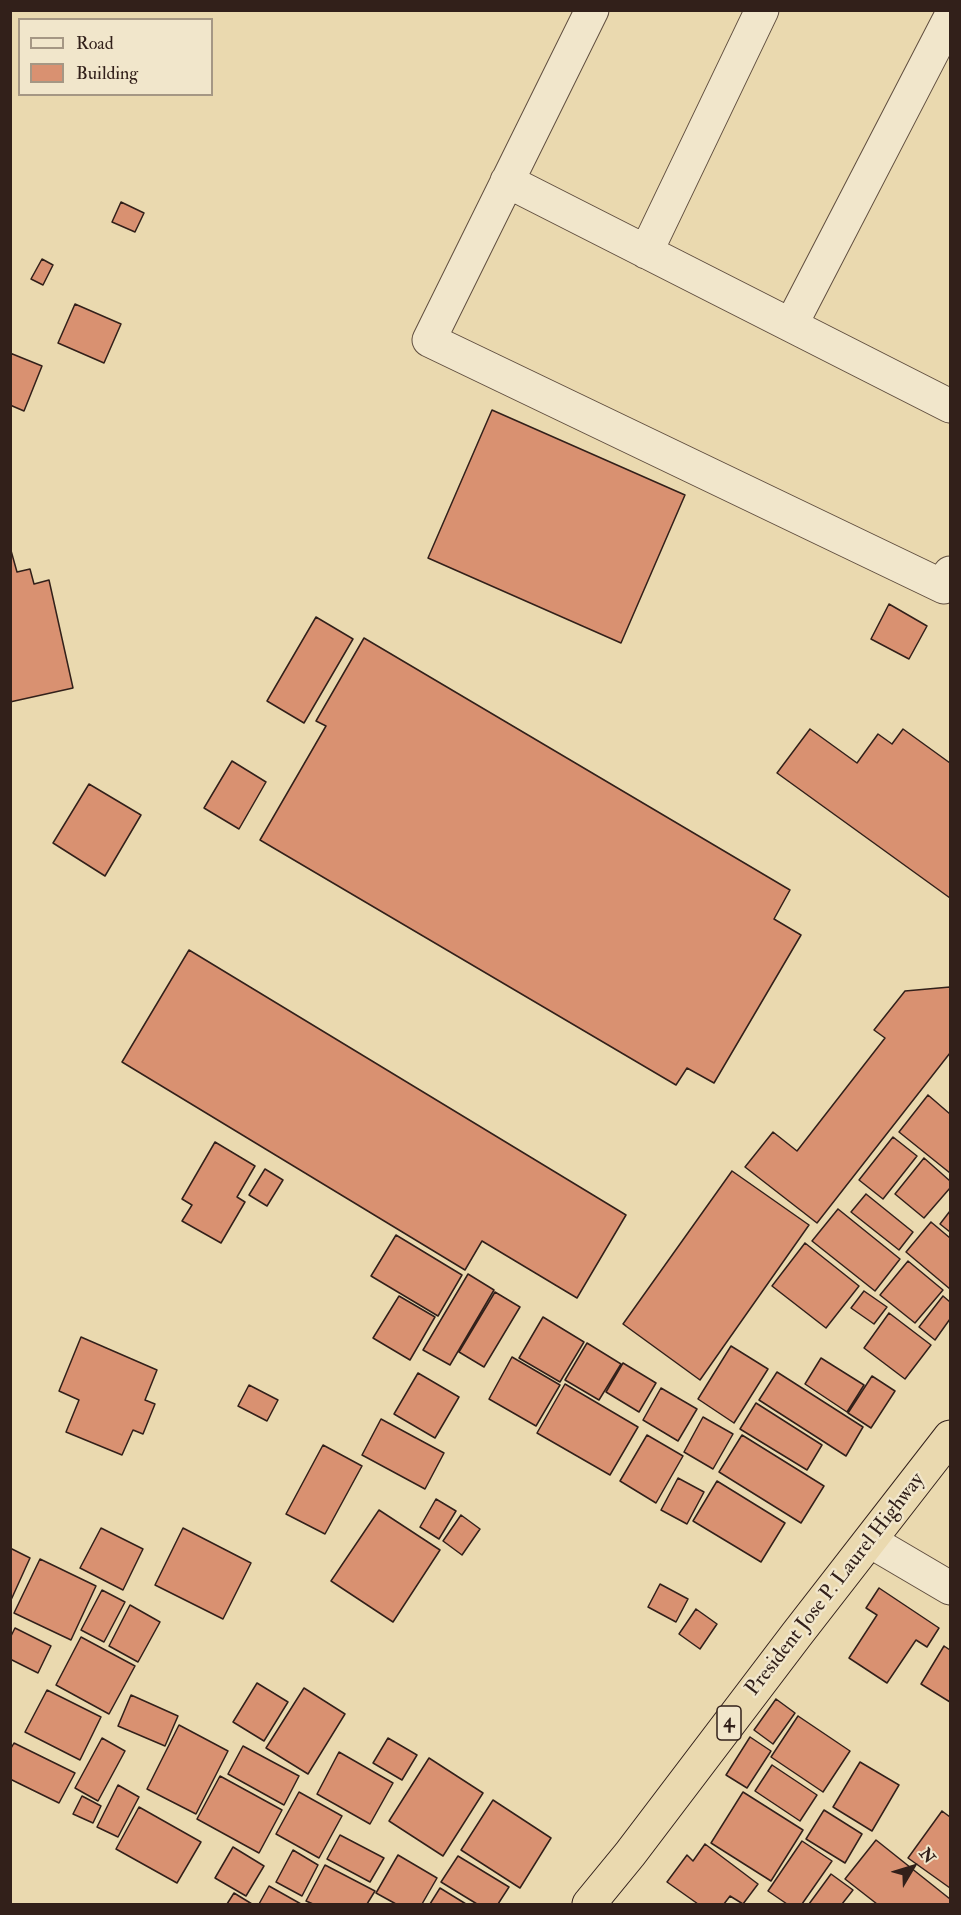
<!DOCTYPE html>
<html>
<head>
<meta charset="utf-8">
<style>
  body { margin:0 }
  #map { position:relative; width:961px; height:1915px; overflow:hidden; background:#ead9af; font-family:"IM FELL Double Pica",serif }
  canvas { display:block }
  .frame { position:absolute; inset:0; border:12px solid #32201a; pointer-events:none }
  .legend { position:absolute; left:18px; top:18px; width:195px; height:78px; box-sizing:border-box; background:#f1e6cb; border:2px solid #a59784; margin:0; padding:8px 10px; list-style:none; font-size:18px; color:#32201a }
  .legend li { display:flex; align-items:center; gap:12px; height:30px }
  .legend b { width:30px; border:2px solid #a59784 }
  .north { position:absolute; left:883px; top:1837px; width:60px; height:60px; -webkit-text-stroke:4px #f1e6cb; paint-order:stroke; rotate:52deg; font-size:16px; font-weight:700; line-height:24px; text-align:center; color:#32201a }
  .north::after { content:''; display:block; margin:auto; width:21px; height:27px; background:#32201a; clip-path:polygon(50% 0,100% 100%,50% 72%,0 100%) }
</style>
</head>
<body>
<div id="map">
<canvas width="961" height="1915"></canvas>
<div class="frame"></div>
<ul class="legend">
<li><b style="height:8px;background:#f1e6cb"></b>Road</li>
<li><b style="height:16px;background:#d99171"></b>Building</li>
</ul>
<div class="north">N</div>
</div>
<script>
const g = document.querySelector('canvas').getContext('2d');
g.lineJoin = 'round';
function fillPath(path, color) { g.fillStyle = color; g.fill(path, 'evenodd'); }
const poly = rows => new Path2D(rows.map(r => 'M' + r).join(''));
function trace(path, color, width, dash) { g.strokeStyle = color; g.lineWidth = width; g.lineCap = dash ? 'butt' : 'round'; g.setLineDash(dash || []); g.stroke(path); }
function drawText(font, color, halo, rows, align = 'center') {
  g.font = font + ' "IM FELL Double Pica",serif'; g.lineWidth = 5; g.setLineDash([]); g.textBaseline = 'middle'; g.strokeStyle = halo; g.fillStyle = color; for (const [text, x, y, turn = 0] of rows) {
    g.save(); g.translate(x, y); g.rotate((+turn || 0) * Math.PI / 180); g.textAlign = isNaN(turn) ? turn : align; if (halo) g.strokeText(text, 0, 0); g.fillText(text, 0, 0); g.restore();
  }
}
const building = poly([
  [121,202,144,213,135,232,112,222,121,202],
  [42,259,53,265,43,285,31,279,42,259],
  [75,304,121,324,104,363,58,343,75,304],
  [10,353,42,366,24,411,10,405,10,353],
  [492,410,685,495,621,643,428,558,492,410],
  [10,547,17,572,30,569,34,584,49,580,73,688,10,702,10,547],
  [889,604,927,626,909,659,871,639,889,604],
  [316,617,353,639,304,723,267,701,316,617],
  [364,638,790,890,774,919,801,935,714,1083,687,1068,676,1085,260,840,326,726,316,721,364,638],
  [810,729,857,763,878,734,892,744,903,729,950,763,950,898,777,773,810,729],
  [232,761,266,782,239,829,204,808,232,761],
  [89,784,141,815,105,876,53,843,89,784],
  [189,950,626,1215,577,1298,482,1241,465,1270,122,1062,189,950],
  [950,987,950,1053,817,1223,745,1167,773,1132,797,1151,885,1038,874,1030,905,991,950,987],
  [928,1095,950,1114,950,1173,899,1132,928,1095],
  [893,1137,917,1156,883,1199,859,1180,893,1137],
  [215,1142,255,1166,237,1197,245,1202,221,1243,182,1221,192,1205,182,1199,215,1142],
  [924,1158,950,1181,950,1188,924,1218,895,1194,924,1158],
  [265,1169,283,1180,267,1206,249,1195,265,1169],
  [732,1171,809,1225,700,1380,623,1324,732,1171],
  [866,1194,913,1232,899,1250,851,1212,866,1194],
  [838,1209,900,1259,875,1291,812,1241,838,1209],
  [950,1211,950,1232,940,1224,950,1211],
  [931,1222,950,1238,950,1289,906,1252,931,1222],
  [396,1235,462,1275,438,1316,371,1276,396,1235],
  [805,1243,859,1286,826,1328,772,1286,805,1243],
  [908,1261,943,1290,915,1323,880,1295,908,1261],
  [468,1274,494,1290,450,1365,423,1350,468,1274],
  [864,1291,887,1307,874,1324,851,1308,864,1291],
  [495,1292,520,1307,484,1367,459,1352,495,1292],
  [399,1296,435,1317,410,1360,373,1338,399,1296],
  [943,1296,950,1302,950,1319,935,1340,919,1327,943,1296],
  [889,1313,931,1345,905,1379,864,1348,889,1313],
  [543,1317,584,1342,560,1382,519,1358,543,1317],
  [81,1337,157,1370,145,1400,155,1404,143,1434,133,1430,122,1455,66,1432,79,1400,59,1391,81,1337],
  [587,1343,621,1364,599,1400,565,1380,587,1343],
  [731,1346,768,1369,734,1423,698,1399,731,1346],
  [512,1357,560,1385,536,1426,489,1399,512,1357],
  [821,1358,864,1385,847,1412,805,1384,821,1358],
  [623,1363,656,1383,639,1412,606,1392,623,1363],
  [777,1372,863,1427,846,1456,759,1400,777,1372],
  [418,1373,459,1397,435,1438,394,1414,418,1373],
  [872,1376,895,1391,871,1428,848,1413,872,1376],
  [565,1384,638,1427,610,1475,537,1433,565,1384],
  [249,1385,278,1400,267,1421,238,1406,249,1385],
  [661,1388,697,1409,678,1441,643,1420,661,1388],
  [756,1403,822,1445,807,1470,740,1429,756,1403],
  [703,1417,733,1434,713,1469,684,1452,703,1417],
  [381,1419,444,1453,425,1489,362,1455,381,1419],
  [647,1435,683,1456,656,1503,620,1481,647,1435],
  [742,1435,824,1486,801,1523,719,1472,742,1435],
  [323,1445,362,1466,325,1534,286,1514,323,1445],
  [678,1478,704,1492,687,1524,661,1510,678,1478],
  [717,1481,785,1523,761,1562,693,1521,717,1481],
  [436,1499,456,1511,439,1539,420,1527,436,1499],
  [379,1510,440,1550,393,1622,331,1581,379,1510],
  [461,1515,480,1529,462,1555,443,1541,461,1515],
  [101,1528,143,1549,123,1590,80,1568,101,1528],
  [183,1528,251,1563,223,1619,155,1585,183,1528],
  [10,1548,30,1558,11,1600,10,1600,10,1548],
  [40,1559,96,1586,71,1640,14,1613,40,1559],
  [660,1584,688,1599,676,1622,648,1607,660,1584],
  [879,1588,939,1628,927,1647,916,1640,887,1683,849,1658,877,1615,866,1608,879,1588],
  [102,1590,125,1602,104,1642,81,1630,102,1590],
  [130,1605,160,1622,138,1662,109,1646,130,1605],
  [696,1609,717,1624,700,1649,679,1634,696,1609],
  [15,1628,51,1646,38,1673,10,1659,10,1638,15,1628],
  [81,1637,135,1666,109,1714,56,1685,81,1637],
  [944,1646,950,1650,950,1702,921,1684,944,1646],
  [257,1683,288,1702,264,1741,233,1722,257,1683],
  [304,1688,345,1714,308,1774,266,1748,304,1688],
  [47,1690,101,1717,80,1760,25,1732,47,1690],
  [131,1695,178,1716,165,1746,118,1726,131,1695],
  [776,1699,795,1713,773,1744,754,1730,776,1699],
  [798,1716,850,1751,823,1792,771,1757,798,1716],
  [179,1725,228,1751,196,1814,147,1789,179,1725],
  [750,1737,771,1751,747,1788,726,1775,750,1737],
  [102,1738,125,1751,98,1801,75,1788,102,1738],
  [388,1738,417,1755,402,1780,373,1763,388,1738],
  [14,1743,75,1773,59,1803,10,1779,10,1750,14,1743],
  [243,1746,299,1776,284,1805,228,1774,243,1746],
  [339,1752,393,1783,370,1824,317,1794,339,1752],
  [429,1758,483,1793,443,1856,389,1821,429,1758],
  [860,1762,899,1785,872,1831,833,1807,860,1762],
  [772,1765,817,1795,800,1821,755,1791,772,1765],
  [220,1776,282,1810,259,1853,197,1819,220,1776],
  [118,1785,139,1797,118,1837,97,1827,118,1785],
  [299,1792,342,1816,319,1858,276,1834,299,1792],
  [743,1792,803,1830,771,1881,711,1843,743,1792],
  [82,1796,101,1806,93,1823,73,1814,82,1796],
  [493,1800,551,1838,520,1888,461,1850,493,1800],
  [139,1807,201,1842,177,1883,116,1849,139,1807],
  [824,1810,862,1834,845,1863,806,1839,824,1810],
  [942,1811,950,1817,950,1888,908,1858,942,1811],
  [340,1835,384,1858,370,1882,327,1859,340,1835],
  [876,1840,950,1899,950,1904,877,1904,845,1879,876,1840],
  [802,1841,832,1861,802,1904,787,1904,768,1891,802,1841],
  [705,1844,758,1884,743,1904,730,1896,724,1904,698,1904,667,1882,687,1855,693,1861,705,1844],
  [233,1847,264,1866,246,1896,215,1878,233,1847],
  [293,1850,318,1865,302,1896,276,1882,293,1850],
  [398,1855,437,1878,422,1904,396,1904,376,1893,398,1855],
  [458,1856,509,1887,498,1904,477,1904,441,1882,458,1856],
  [325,1865,375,1891,367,1904,313,1904,306,1901,325,1865],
  [831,1874,853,1890,842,1904,809,1904,831,1874],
  [269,1886,301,1904,259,1904,269,1886],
  [440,1888,466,1904,430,1904,440,1888],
  [234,1893,252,1904,227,1904,234,1893]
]);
fillPath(building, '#d99171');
trace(building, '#32201a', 1.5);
const minor = poly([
  [592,10,429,340,944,587,950,573],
  [507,181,950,406],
  [646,252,762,10],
  [791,325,950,18],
  [870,1541,950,1588]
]);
const highway = poly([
  [589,1904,630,1854,797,1634,950,1437]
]);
trace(minor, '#604e3f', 35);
trace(highway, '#32201a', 35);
trace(minor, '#f1e6cb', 33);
trace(highway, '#ead9af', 33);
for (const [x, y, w] of [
  [729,1723,24]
]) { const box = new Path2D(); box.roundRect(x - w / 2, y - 17, w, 34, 4.5); g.fillStyle = '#f1e6cb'; g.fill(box); trace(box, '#32201a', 1.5); }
drawText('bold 20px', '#32201a', null, [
  ["4",729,1723]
]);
drawText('21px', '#32201a', '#f1e6cb', [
  ["President Jose P. Laurel Highway",836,1585,-52]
]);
</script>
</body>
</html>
